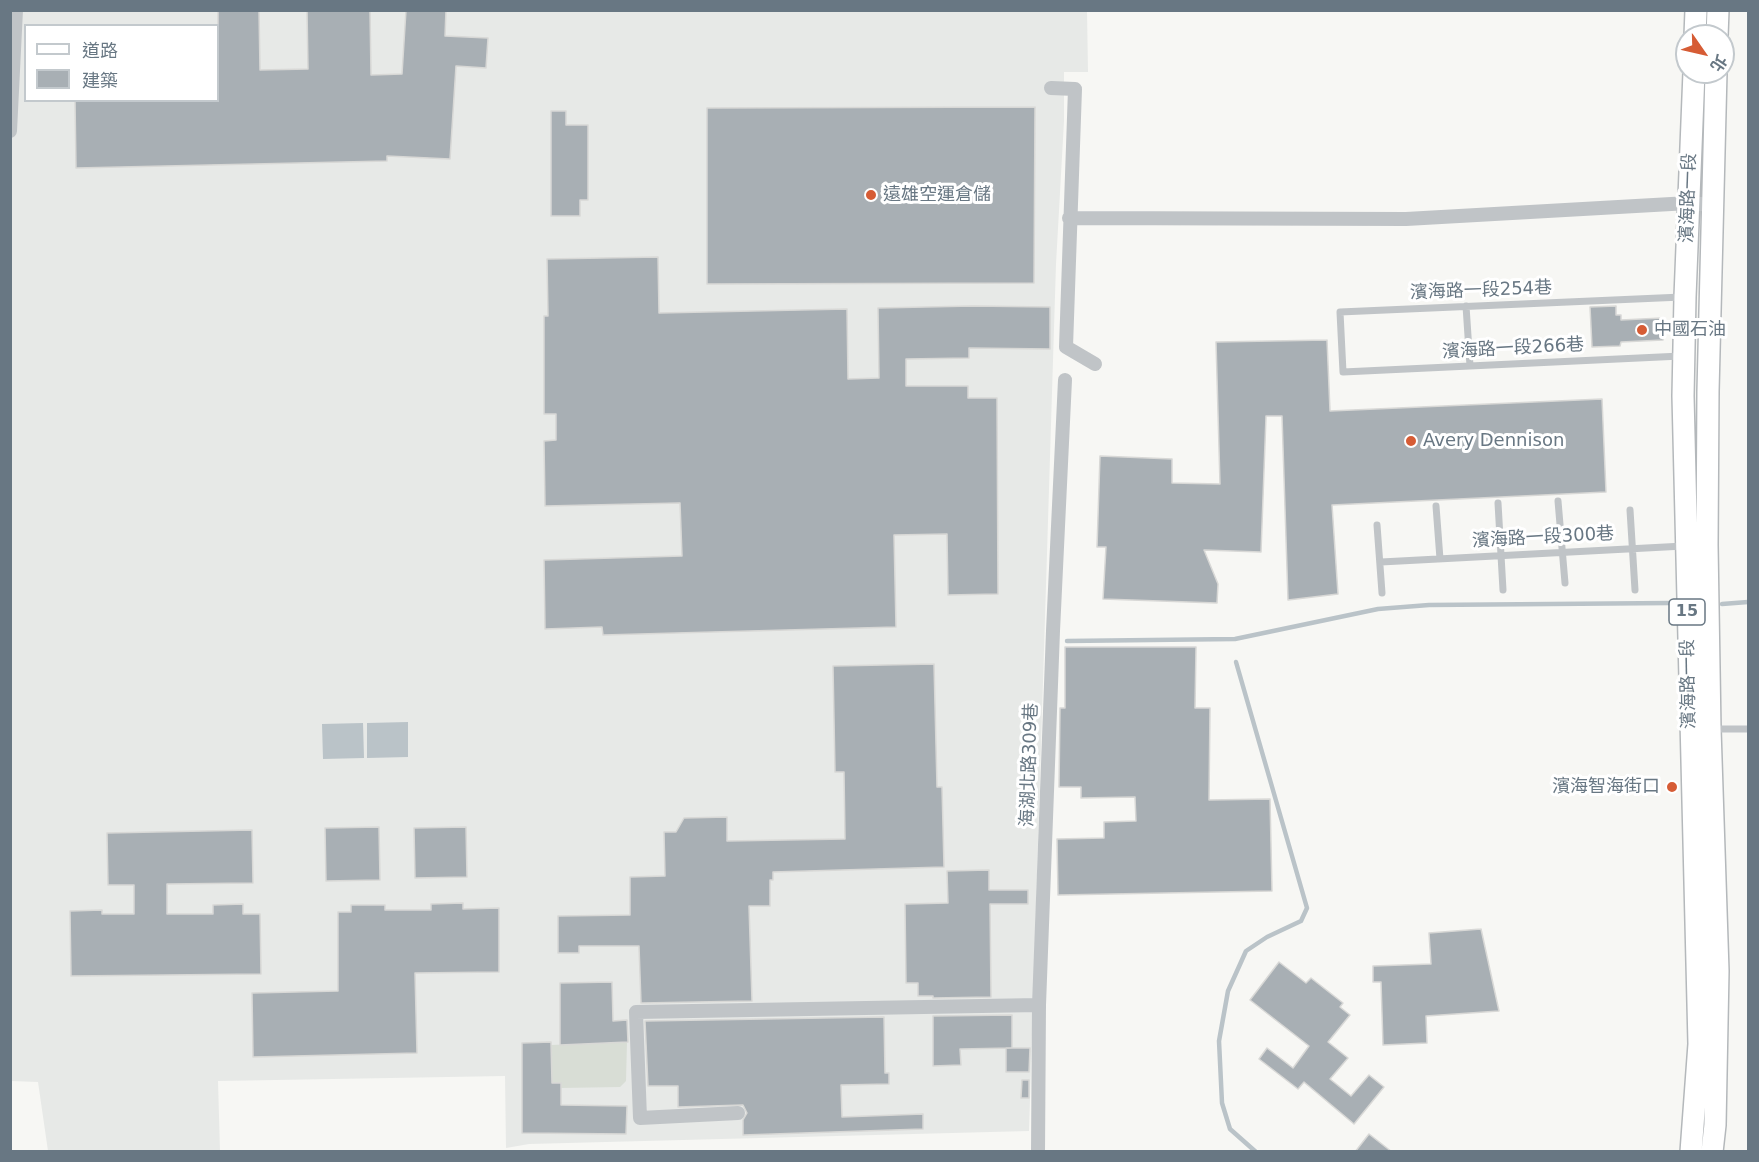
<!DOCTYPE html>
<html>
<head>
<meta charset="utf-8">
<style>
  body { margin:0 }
  #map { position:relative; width:1759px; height:1162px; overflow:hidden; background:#f7f7f4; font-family:"DejaVu Sans","Noto Sans TC",sans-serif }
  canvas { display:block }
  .frame { position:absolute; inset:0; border:12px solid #687783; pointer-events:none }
  .legend { position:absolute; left:24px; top:24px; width:195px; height:78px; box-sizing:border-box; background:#fff; border:2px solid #c3c9cd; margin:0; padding:8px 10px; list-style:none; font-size:18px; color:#687783 }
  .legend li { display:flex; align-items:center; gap:12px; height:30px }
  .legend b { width:30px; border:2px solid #c3c9cd }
  .north { position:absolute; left:1675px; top:24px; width:60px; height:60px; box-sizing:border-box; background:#fff; border:2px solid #c3c9cd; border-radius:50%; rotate:124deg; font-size:16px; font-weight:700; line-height:24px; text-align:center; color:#687783 }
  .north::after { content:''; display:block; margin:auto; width:21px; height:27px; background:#d65c35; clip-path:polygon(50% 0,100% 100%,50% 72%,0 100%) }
</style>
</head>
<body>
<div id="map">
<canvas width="1759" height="1162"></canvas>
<div class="frame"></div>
<ul class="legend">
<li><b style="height:8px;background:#fff"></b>道路</li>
<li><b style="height:16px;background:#a8afb4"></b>建築</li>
</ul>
<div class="north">北</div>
</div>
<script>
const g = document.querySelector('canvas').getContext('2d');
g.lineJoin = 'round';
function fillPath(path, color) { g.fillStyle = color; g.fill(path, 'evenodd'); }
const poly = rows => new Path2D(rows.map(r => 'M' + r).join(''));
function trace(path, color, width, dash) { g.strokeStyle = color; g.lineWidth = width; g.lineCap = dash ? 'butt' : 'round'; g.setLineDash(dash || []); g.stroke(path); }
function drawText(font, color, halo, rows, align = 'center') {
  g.font = font + ' "DejaVu Sans","Noto Sans TC",sans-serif'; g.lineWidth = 6; g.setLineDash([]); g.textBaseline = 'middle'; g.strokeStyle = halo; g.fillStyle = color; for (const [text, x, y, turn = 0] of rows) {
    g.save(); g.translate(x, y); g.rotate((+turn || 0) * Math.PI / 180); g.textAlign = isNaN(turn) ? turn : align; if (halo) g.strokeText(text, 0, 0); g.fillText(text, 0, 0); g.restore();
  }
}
fillPath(poly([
  [11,11,1087,11,1088,72,1064,72,1064,121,1056,264,1029,1131,529,1144,506,1148,505,1076,218,1081,220,1151,48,1151,38,1082,11,1081],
  [26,26,218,26,218,100,26,100]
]), '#e7e9e7');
fillPath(poly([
  [627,1042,626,1081,620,1087,561,1088,561,1083,552,1083,551,1045]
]), '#d8ddd5');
fillPath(poly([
  [408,722,408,757,367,758,367,723],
  [363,723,364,758,323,759,322,724]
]), '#bac3c8');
trace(poly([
  [1722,604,1748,602],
  [1067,641,1235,639,1378,609,1429,605,1671,603],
  [1236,662,1307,908,1301,921,1267,937,1246,951,1228,991,1219,1041,1222,1103,1230,1129,1256,1152]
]), '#bac3c8', 4.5);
const building = poly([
  [218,10,259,10,260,70,308,69,307,10,370,10,371,75,402,74,406,10,446,10,445,36,488,38,486,68,456,66,450,159,387,156,387,161,76,168,75,100,218,100,218,10],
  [1035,107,1034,283,707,284,707,108,1035,107],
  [551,111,566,111,566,125,588,125,588,200,580,200,580,216,551,216,551,111],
  [658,257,659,313,847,309,848,379,879,378,878,308,973,306,1050,307,1050,349,969,348,969,358,906,359,906,386,968,386,968,398,997,398,998,594,948,595,947,534,894,535,896,627,603,635,602,627,545,629,544,560,682,556,680,503,545,506,544,441,556,440,556,414,544,414,544,316,548,316,547,259,658,257],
  [1616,306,1616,315,1621,315,1621,320,1662,318,1663,340,1621,342,1620,346,1592,347,1590,307,1616,306],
  [1327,340,1330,411,1602,399,1606,492,1332,505,1338,594,1288,600,1282,416,1266,416,1261,552,1204,550,1218,584,1217,603,1103,599,1106,547,1097,547,1100,456,1172,459,1172,483,1220,484,1216,342,1327,340],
  [1065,647,1196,647,1195,708,1210,708,1209,800,1270,799,1272,891,1058,895,1057,839,1104,838,1104,822,1136,821,1135,797,1081,798,1081,787,1059,787,1060,708,1065,708,1065,647],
  [934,664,937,787,942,787,944,867,773,872,773,880,770,880,770,906,749,906,752,1001,641,1003,639,946,579,946,579,953,558,953,558,916,630,915,630,877,665,876,664,832,676,832,684,818,727,817,727,841,845,839,844,772,835,772,833,666,934,664],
  [379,827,380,880,326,881,325,828,379,827],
  [466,827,467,877,415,878,414,828,466,827],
  [252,830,253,883,167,884,167,914,213,914,213,905,243,904,243,914,260,914,261,974,71,976,70,911,102,910,102,914,134,914,134,885,108,885,107,833,252,830],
  [989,870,989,890,1028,890,1028,904,990,904,991,997,933,998,933,996,918,996,918,983,906,983,905,904,948,903,947,871,989,870],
  [463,903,463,909,499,908,499,972,415,973,417,1053,253,1057,252,993,338,991,338,912,351,912,351,905,385,905,385,910,431,910,431,904,463,903],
  [1481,929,1499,1011,1426,1016,1427,1043,1383,1045,1381,982,1373,982,1373,966,1431,964,1429,933,1481,929],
  [1279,962,1306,983,1311,978,1343,1003,1340,1007,1350,1015,1328,1042,1348,1058,1330,1079,1351,1096,1369,1075,1384,1087,1354,1124,1304,1082,1298,1089,1259,1059,1267,1048,1293,1068,1309,1046,1250,1000,1279,962],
  [612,982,613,1021,627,1020,628,1042,560,1045,560,983,612,982],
  [1012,1015,1012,1048,960,1049,961,1065,933,1066,933,1016,1012,1015],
  [884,1017,885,1073,889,1073,889,1084,841,1085,842,1117,923,1114,923,1129,743,1135,743,1120,747,1113,743,1105,678,1107,678,1086,648,1086,645,1021,884,1017],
  [551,1042,552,1083,561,1083,561,1105,627,1106,626,1134,522,1133,522,1043,551,1042],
  [1006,1048,1030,1048,1029,1072,1006,1072,1006,1048],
  [1022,1080,1029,1080,1029,1098,1021,1098,1022,1080],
  [1369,1134,1392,1152,1355,1152,1369,1134]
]);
fillPath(building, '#a8afb4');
trace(building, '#d8d8d6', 1.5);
const primary = poly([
  [1695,36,1696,10],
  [1717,36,1718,10],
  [1691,1152,1699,1044,1683,396,1685,297,1694,72],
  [1712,1152,1715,1125,1718,971,1710,729,1707,545,1708,391,1716,72]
]);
trace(primary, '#b4b8bb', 24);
trace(poly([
  [1466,306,1470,366],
  [1681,356,1343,372,1340,312,1682,297],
  [1558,501,1565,583],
  [1498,503,1503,590],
  [1436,506,1440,559],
  [1630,510,1635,590],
  [1377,525,1382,593],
  [1381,562,1684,546],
  [1713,729,1748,729]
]), '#c0c4c7', 7);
trace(poly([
  [1051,88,1075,89,1066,347,1095,364],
  [10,131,16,10],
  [1069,218,1406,219,1689,203,1712,205],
  [738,1113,640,1118,636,1012,1039,1005],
  [1038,1152,1039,1005,1053,631,1065,380]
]), '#c0c4c7', 14);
trace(primary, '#fff', 21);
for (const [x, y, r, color] of [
  [871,195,6,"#d65c35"],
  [1642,330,6,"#d65c35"],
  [1411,441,6,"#d65c35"],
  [1672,787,6,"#d65c35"]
]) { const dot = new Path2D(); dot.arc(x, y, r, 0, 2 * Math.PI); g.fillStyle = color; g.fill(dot); trace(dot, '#fff', 2); }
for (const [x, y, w] of [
  [1687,612,36]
]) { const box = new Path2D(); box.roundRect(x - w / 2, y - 13, w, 26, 4.5); g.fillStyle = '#fff'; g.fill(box); trace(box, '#687783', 1.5); }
drawText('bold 16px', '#687783', null, [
  ["15",1687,612]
]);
drawText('18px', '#687783', '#fff', [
  ["遠雄空運倉儲",883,195],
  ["中國石油",1654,330],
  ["Avery Dennison",1423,441],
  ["濱海智海街口",1660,787,"right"]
], 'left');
drawText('18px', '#687783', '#fff', [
  ["濱海路一段",1689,198,-88],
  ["濱海路一段254巷",1481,291,-2],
  ["濱海路一段266巷",1513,349,-3],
  ["濱海路一段300巷",1543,538,-3],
  ["濱海路一段",1689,684,-91],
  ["海湖北路309巷",1030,765,-88]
]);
</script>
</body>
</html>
